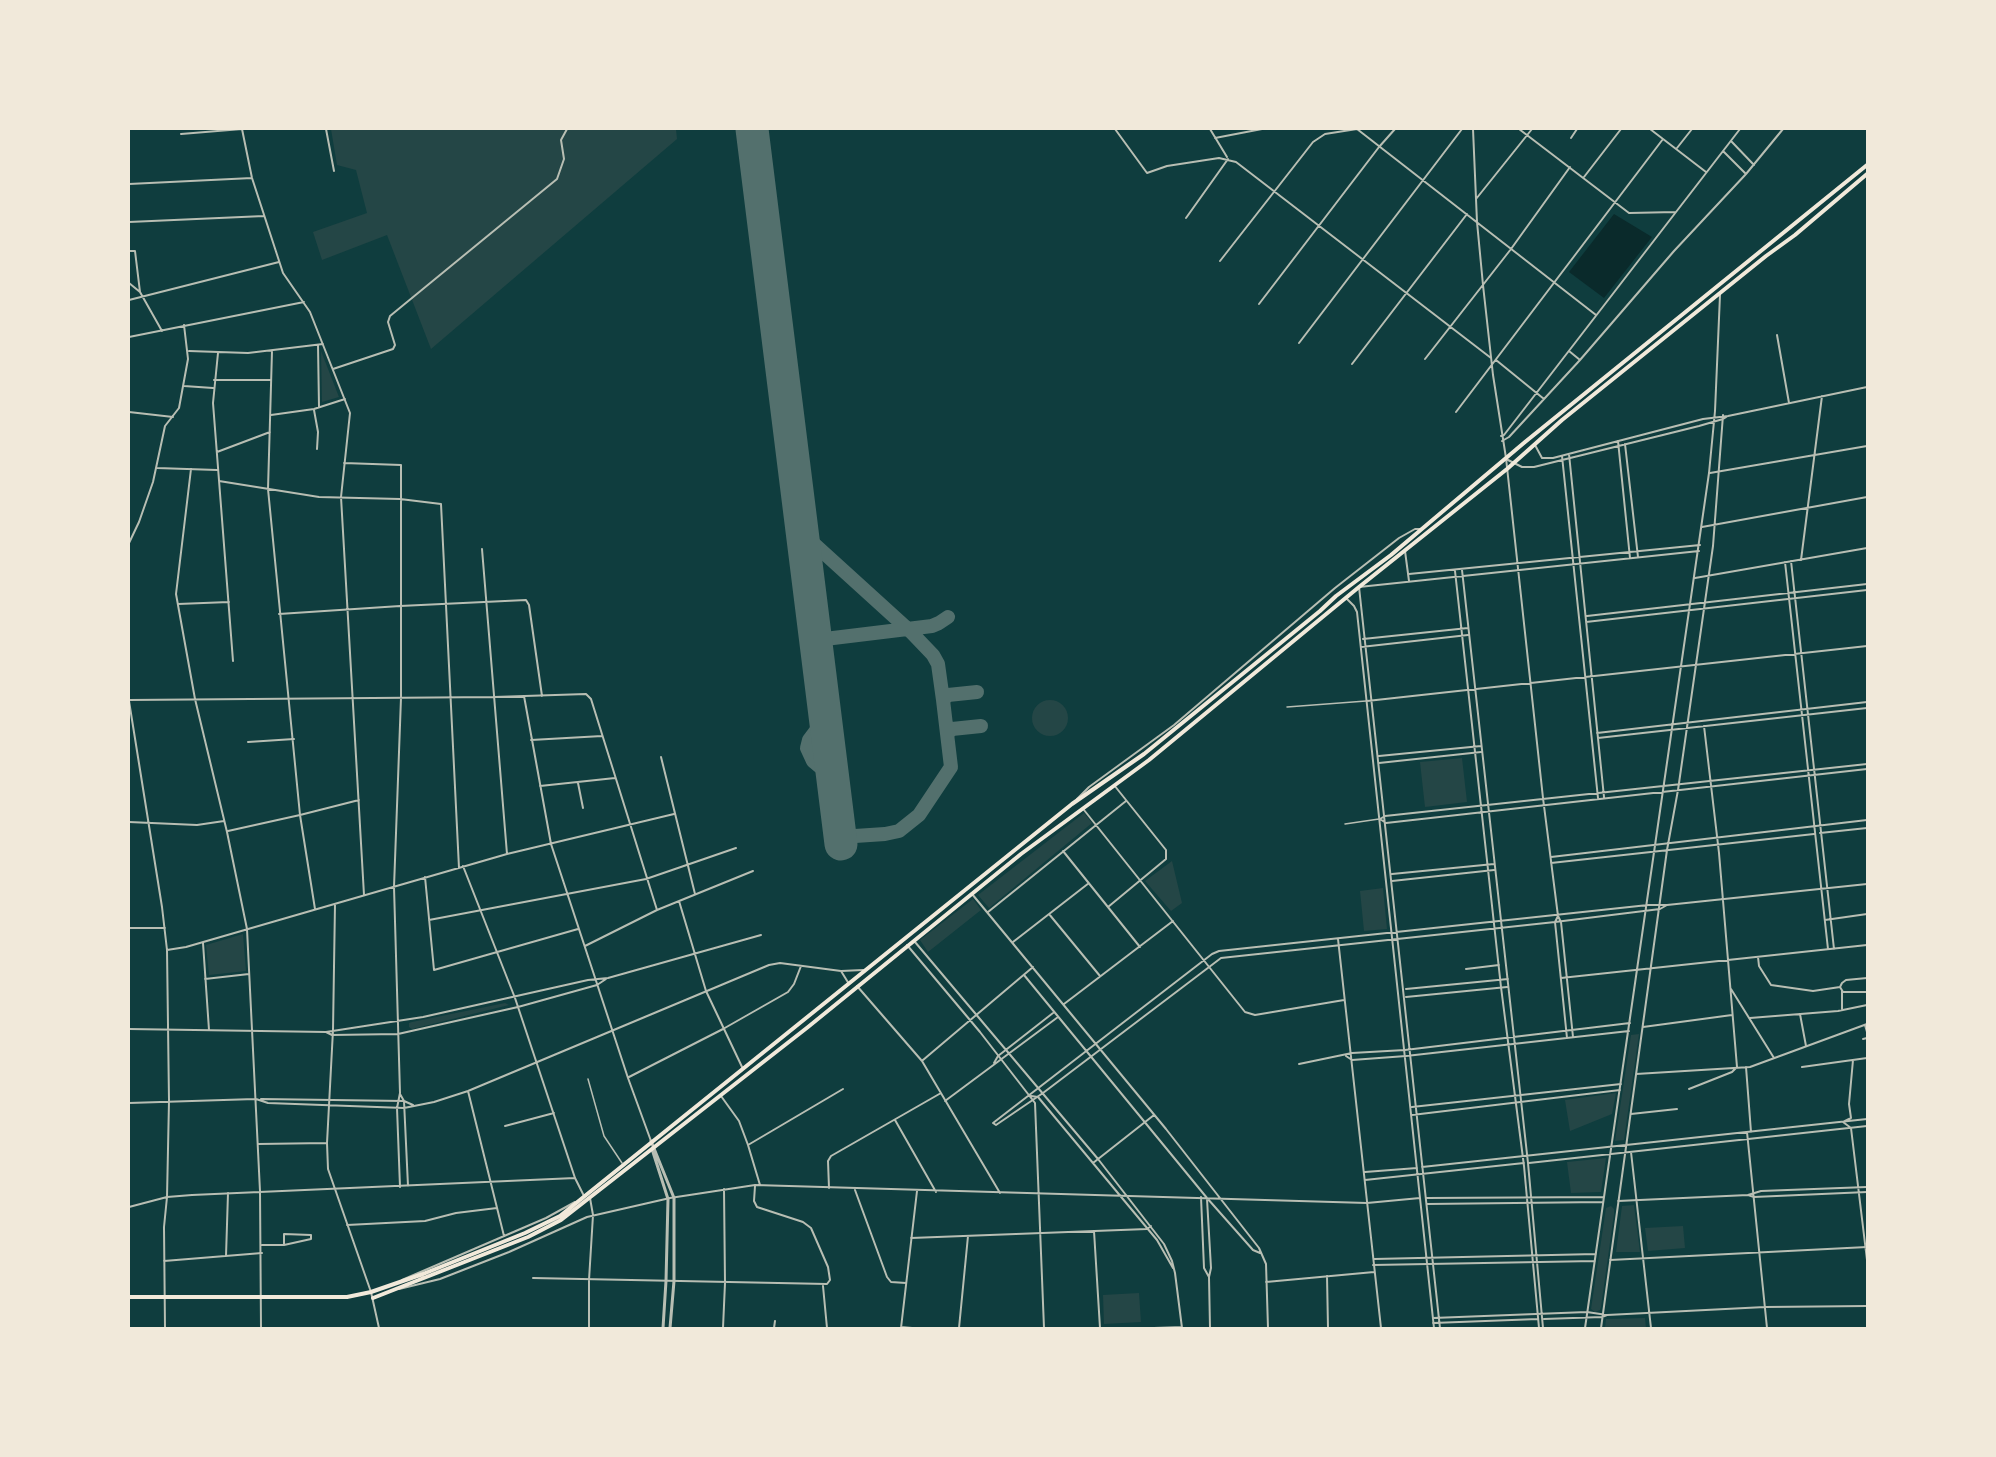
<!DOCTYPE html>
<html>
<head>
<meta charset="utf-8">
<style>
  body { margin:0 }
  #map { position:relative; width:1996px; height:1457px; overflow:hidden; background:#0f3d3e; font-family:"Sofia Sans Condensed",sans-serif }
  canvas { display:block }
  .frame { position:absolute; inset:0; border:130px solid #f1e9da; pointer-events:none }
</style>
</head>
<body>
<div id="map">
<canvas width="1996" height="1457"></canvas>
<div class="frame"></div>
</div>
<script>
const g = document.querySelector('canvas').getContext('2d');
g.lineJoin = 'round';
function fillPath(path, color) { g.fillStyle = color; g.fill(path, 'evenodd'); }
const poly = rows => new Path2D(rows.map(r => 'M' + r).join(''));
function trace(path, color, width, dash) { g.strokeStyle = color; g.lineWidth = width; g.lineCap = dash ? 'butt' : 'round'; g.setLineDash(dash || []); g.stroke(path); }
fillPath(poly([
  [331,129,676,129,677,139,431,349,387,235,322,260,313,232,367,213,356,170,337,165],
  [321,351,339,397,322,402],
  '1032 718a18 18 0 1 1 36 0a18 18 0 1 1-36 0Z',
  [1462,758,1467,802,1425,807,1420,762],
  [1084,813,1092,823,989,908,978,895],
  [1172,861,1182,903,1171,911,1145,881],
  [1383,888,1387,929,1364,931,1360,891],
  [973,899,981,910,928,952,920,940],
  [243,934,246,971,209,975,206,945],
  [505,1003,509,1005,412,1029,409,1027,409,1023,412,1022],
  [1639,1034,1624,1140,1615,1141,1631,1035],
  [1616,1093,1612,1114,1570,1131,1565,1100],
  [1606,1158,1601,1192,1571,1193,1567,1162],
  [1634,1205,1640,1252,1616,1252,1622,1206],
  [1611,1206,1614,1209,1614,1214,1601,1307,1600,1310,1595,1312,1591,1309,1606,1208],
  [1683,1226,1685,1248,1648,1251,1645,1228],
  [1139,1293,1141,1322,1104,1324,1103,1295],
  [1645,1318,1646,1328,1605,1328,1606,1319]
]), '#244646');
fillPath(poly([
  [1614,214,1652,237,1604,298,1569,272]
]), '#0a2a2b');
trace(poly([
  [802,533,911,632,933,655,938,664,943,700,951,767,919,815,899,831,885,834,840,837],
  [814,630,817,634,825,639,932,626,939,623,948,617],
  [943,700,948,695,977,692],
  [823,705,818,728,809,740,807,748,813,761,819,766,832,769],
  [947,734,952,729,981,726]
]), '#53706d', 14);
trace(poly([
  [752,129,841,844]
]), '#53706d', 33);
trace(poly([
  [1287,707,1366,701],
  [1345,824,1379,819],
  [588,1079,604,1136,622,1163]
]), '#b8beb3', 1.5);
trace(poly([
  [242,129,252,178,283,273,310,312,350,413,341,497,364,895],
  [326,129,334,171],
  [1115,129,1147,173,1167,166,1219,158,1236,162,1491,358],
  [1210,129,1227,157],
  [1357,129,1596,315],
  [1473,129,1477,222,1483,285,1493,375,1506,458,1543,798,1558,916,1561,922,1573,1037],
  [1519,129,1629,213,1676,212],
  [1650,129,1706,172],
  [181,134,242,129],
  [1215,138,1262,129],
  [1571,138,1577,129],
  [1731,141,1754,165],
  [1677,148,1692,129],
  [1723,151,1746,174],
  [1584,177,1621,129],
  [129,184,252,178],
  [1476,199,1532,129],
  [1186,218,1228,159],
  [129,222,264,216],
  [129,251,135,251,140,292],
  [1220,261,1313,142,1325,134,1357,129],
  [129,283,140,292,162,331],
  [129,300,279,262],
  [1259,304,1379,147,1395,129],
  [1777,335,1789,403],
  [129,337,304,302],
  [1299,343,1462,129],
  [318,345,319,407],
  [189,351,248,353,323,344],
  [272,351,268,489,300,815,315,909],
  [1569,351,1580,360],
  [218,353,213,403,233,661],
  [1425,359,1511,249,1570,167],
  [1496,360,1544,399],
  [1352,364,1467,214],
  [333,369,393,349,395,345,388,322,390,316,557,179,564,159,561,140,567,129],
  [214,380,271,380],
  [184,386,213,388],
  [314,410,318,432,317,449],
  [129,412,173,417],
  [1456,412,1663,139],
  [271,415,314,409,345,399],
  [1501,436,1504,435,1740,129],
  [1502,441,1509,437,1580,360,1674,251,1746,174,1783,129],
  [1618,441,1630,558],
  [1625,444,1638,557],
  [1535,445,1542,458,1553,458,1703,419,1728,416,1867,387],
  [217,452,270,432],
  [1569,454,1604,797],
  [1562,456,1598,798],
  [1506,459,1522,467,1534,467,1699,426,1723,419,1728,416],
  [344,463,401,465,401,698,394,887,400,1093,397,1108,400,1187],
  [157,468,217,470],
  [191,469,176,594,195,699,227,832,247,929,260,1191,261,1328],
  [1710,473,1867,446],
  [219,481,319,497,400,499,441,504,459,868],
  [1702,527,1867,497],
  [129,543,139,522,153,482,165,426,179,408,188,359,184,325],
  [482,549,507,854],
  [1405,551,1409,581],
  [1801,560,1822,396],
  [1791,561,1834,949],
  [1785,562,1828,949],
  [1462,570,1528,1163,1543,1328],
  [1455,571,1501,987,1524,1166,1539,1328],
  [1409,574,1700,545],
  [1695,578,1867,548],
  [1346,598,1354,606,1357,612,1434,1328],
  [178,604,229,602],
  [279,614,400,606,526,600,529,605,542,696],
  [1587,616,1867,584],
  [1586,622,1867,590],
  [1363,639,1468,628],
  [1361,647,1468,635],
  [524,696,551,844,628,1078,651,1141],
  [129,700,494,697,586,694,591,699,657,910],
  [129,701,162,907,167,950,169,1101,167,1197,164,1227,165,1328],
  [1367,701,1867,646],
  [1704,726,1719,853,1737,1067],
  [1597,733,1867,702],
  [1598,738,1867,708],
  [531,740,602,736],
  [248,742,294,739],
  [1379,756,1481,746],
  [661,757,695,894],
  [1379,763,1481,752],
  [578,783,583,808],
  [540,786,615,778],
  [1077,799,1089,787,1174,725,1335,588,1399,538,1415,529,1420,529],
  [1084,810,1245,1012,1255,1015,1344,1000],
  [1380,819,1386,823,1867,769],
  [1380,819,1385,816,1867,764],
  [129,822,197,825,224,821],
  [228,831,300,815,359,800],
  [1820,833,1867,828],
  [1063,851,1140,947],
  [1551,857,1867,820],
  [1551,863,1814,834],
  [463,866,515,998,575,1178,584,1196],
  [1392,874,1494,864],
  [425,877,434,970,578,929],
  [1392,881,1494,870],
  [972,894,1166,1129,1259,1248,1266,1264,1268,1328],
  [679,901,706,991,743,1069],
  [335,904,333,1030,327,1143,328,1169,371,1292,379,1328],
  [1667,905,1660,909,1555,922,1221,958,1043,1093,996,1125,993,1123,1212,954,1219,951,1648,905,1667,905,1867,884],
  [1108,907,1166,859,1166,850,1114,785],
  [988,912,1126,801],
  [1049,914,1100,976],
  [1558,916,1555,922,1567,1038],
  [429,920,646,879,736,848],
  [1825,920,1867,914],
  [129,928,165,928],
  [1338,939,1381,1328],
  [915,942,1098,1159,1164,1244,1172,1261,1175,1273,1182,1328],
  [1013,942,1089,883],
  [203,943,209,1030],
  [907,945,980,1032,1035,1103,1044,1328],
  [585,946,657,910,753,871],
  [167,950,186,947,507,854,674,814],
  [1758,957,1759,966,1771,985,1813,991,1840,987],
  [1466,969,1499,965],
  [841,971,849,984],
  [1024,975,1207,1198,1253,1250,1260,1253],
  [1561,978,1867,945],
  [1867,978,1846,980,1842,983,1840,987,1843,992,1867,992],
  [205,979,249,974],
  [857,986,922,1061,1000,1193],
  [1406,989,1508,979],
  [1731,989,1774,1058],
  [1842,991,1842,1009],
  [1406,997,1507,987],
  [1064,1004,1173,921],
  [1800,1014,1806,1046],
  [1750,1018,1838,1011,1867,1005],
  [1865,1025,1867,1032],
  [1643,1027,1732,1015],
  [129,1029,326,1032,423,1017,588,980,608,978,761,935],
  [326,1032,332,1035,398,1034,518,1007,597,985,606,979],
  [1863,1039,1867,1038],
  [1346,1056,1352,1060,1406,1056,1629,1031],
  [923,1060,1033,967],
  [1853,1060,1849,1104,1851,1118,1843,1122,1851,1128,1867,1260],
  [994,1063,998,1056,1053,1013],
  [1299,1064,1352,1053,1405,1050,1630,1023],
  [1746,1067,1751,1132],
  [1802,1067,1867,1058],
  [1636,1074,1750,1067,1867,1024],
  [629,1077,723,1029,788,992,794,984,801,966],
  [1689,1089,1732,1072,1737,1067],
  [468,1091,504,1236],
  [400,1094,404,1101,408,1186],
  [721,1096,739,1121,748,1145,760,1185],
  [1031,1096,1038,1097,1157,1240,1173,1268],
  [256,1099,268,1103,404,1108,434,1102,468,1091,769,965,780,963,841,971,863,970],
  [261,1099,404,1101,413,1105],
  [945,1101,1058,1017],
  [129,1103,255,1099],
  [1412,1107,1621,1084],
  [1631,1114,1677,1109],
  [1412,1115,1620,1090],
  [895,1120,936,1192],
  [505,1126,554,1113],
  [1747,1132,1767,1328],
  [258,1144,327,1143],
  [748,1145,843,1089],
  [1631,1152,1651,1328],
  [1093,1163,1154,1115],
  [1529,1163,1867,1126],
  [1422,1167,1867,1119],
  [1365,1172,1417,1168],
  [1365,1180,1524,1163],
  [829,1188,828,1161,831,1156,941,1093],
  [855,1190,887,1277,891,1282,906,1283],
  [1748,1195,1761,1191,1867,1187],
  [1201,1197,1204,1268,1209,1277],
  [1427,1198,1604,1197],
  [1207,1199,1211,1268,1209,1277,1210,1328],
  [1618,1201,1748,1195,1754,1197,1867,1192],
  [1427,1204,1603,1202],
  [129,1207,167,1197,192,1195,575,1178],
  [347,1225,425,1221,456,1213,497,1208],
  [1094,1231,1100,1328],
  [911,1238,1147,1229,1151,1226],
  [262,1245,284,1245,311,1239],
  [284,1245,284,1234,311,1235,311,1239],
  [226,1256,228,1193],
  [1374,1259,1596,1254],
  [1610,1260,1867,1247],
  [164,1261,262,1253],
  [1373,1265,1595,1261],
  [1327,1276,1328,1328],
  [533,1278,827,1284,830,1280,828,1267,811,1228,803,1222,757,1207,754,1201,755,1186],
  [402,1280,546,1218,575,1202],
  [1266,1282,1374,1272],
  [823,1286,827,1328],
  [399,1289,440,1279,509,1252,587,1217,670,1198,755,1185,1367,1203,1420,1198],
  [1433,1318,1587,1312,1607,1315],
  [1544,1319,1602,1317,1607,1315,1765,1307,1867,1306],
  [1433,1323,1538,1319],
  [901,1327,912,1328],
  [589,1328,589,1280,593,1215,590,1198],
  [723,1328,725,1283,724,1189],
  [774,1328,775,1321],
  [901,1328,917,1191],
  [959,1328,968,1236],
  [1154,1328,1182,1327],
  [1440,1328,1359,587,1699,551],
  [1585,1328,1709,473,1715,411,1720,295],
  [1601,1328,1667,850,1678,790,1713,546,1723,415]
]), '#b8beb3', 2);
trace(poly([
  [651,1141,674,1198,674,1281,670,1328],
  [652,1149,668,1199,666,1281,663,1328]
]), '#b8beb3', 3);
trace(poly([
  [129,1297,347,1297,371,1292,423,1274,525,1233,560,1216,1072,804,1144,754,1320,611,1336,596,1391,555,1525,442,1867,165],
  [373,1298,528,1237,561,1220,808,1027,1021,854,1149,760,1359,587,1507,469,1562,420,1766,256,1795,235,1867,174]
]), '#f1e9da', 4);
</script>
</body>
</html>
